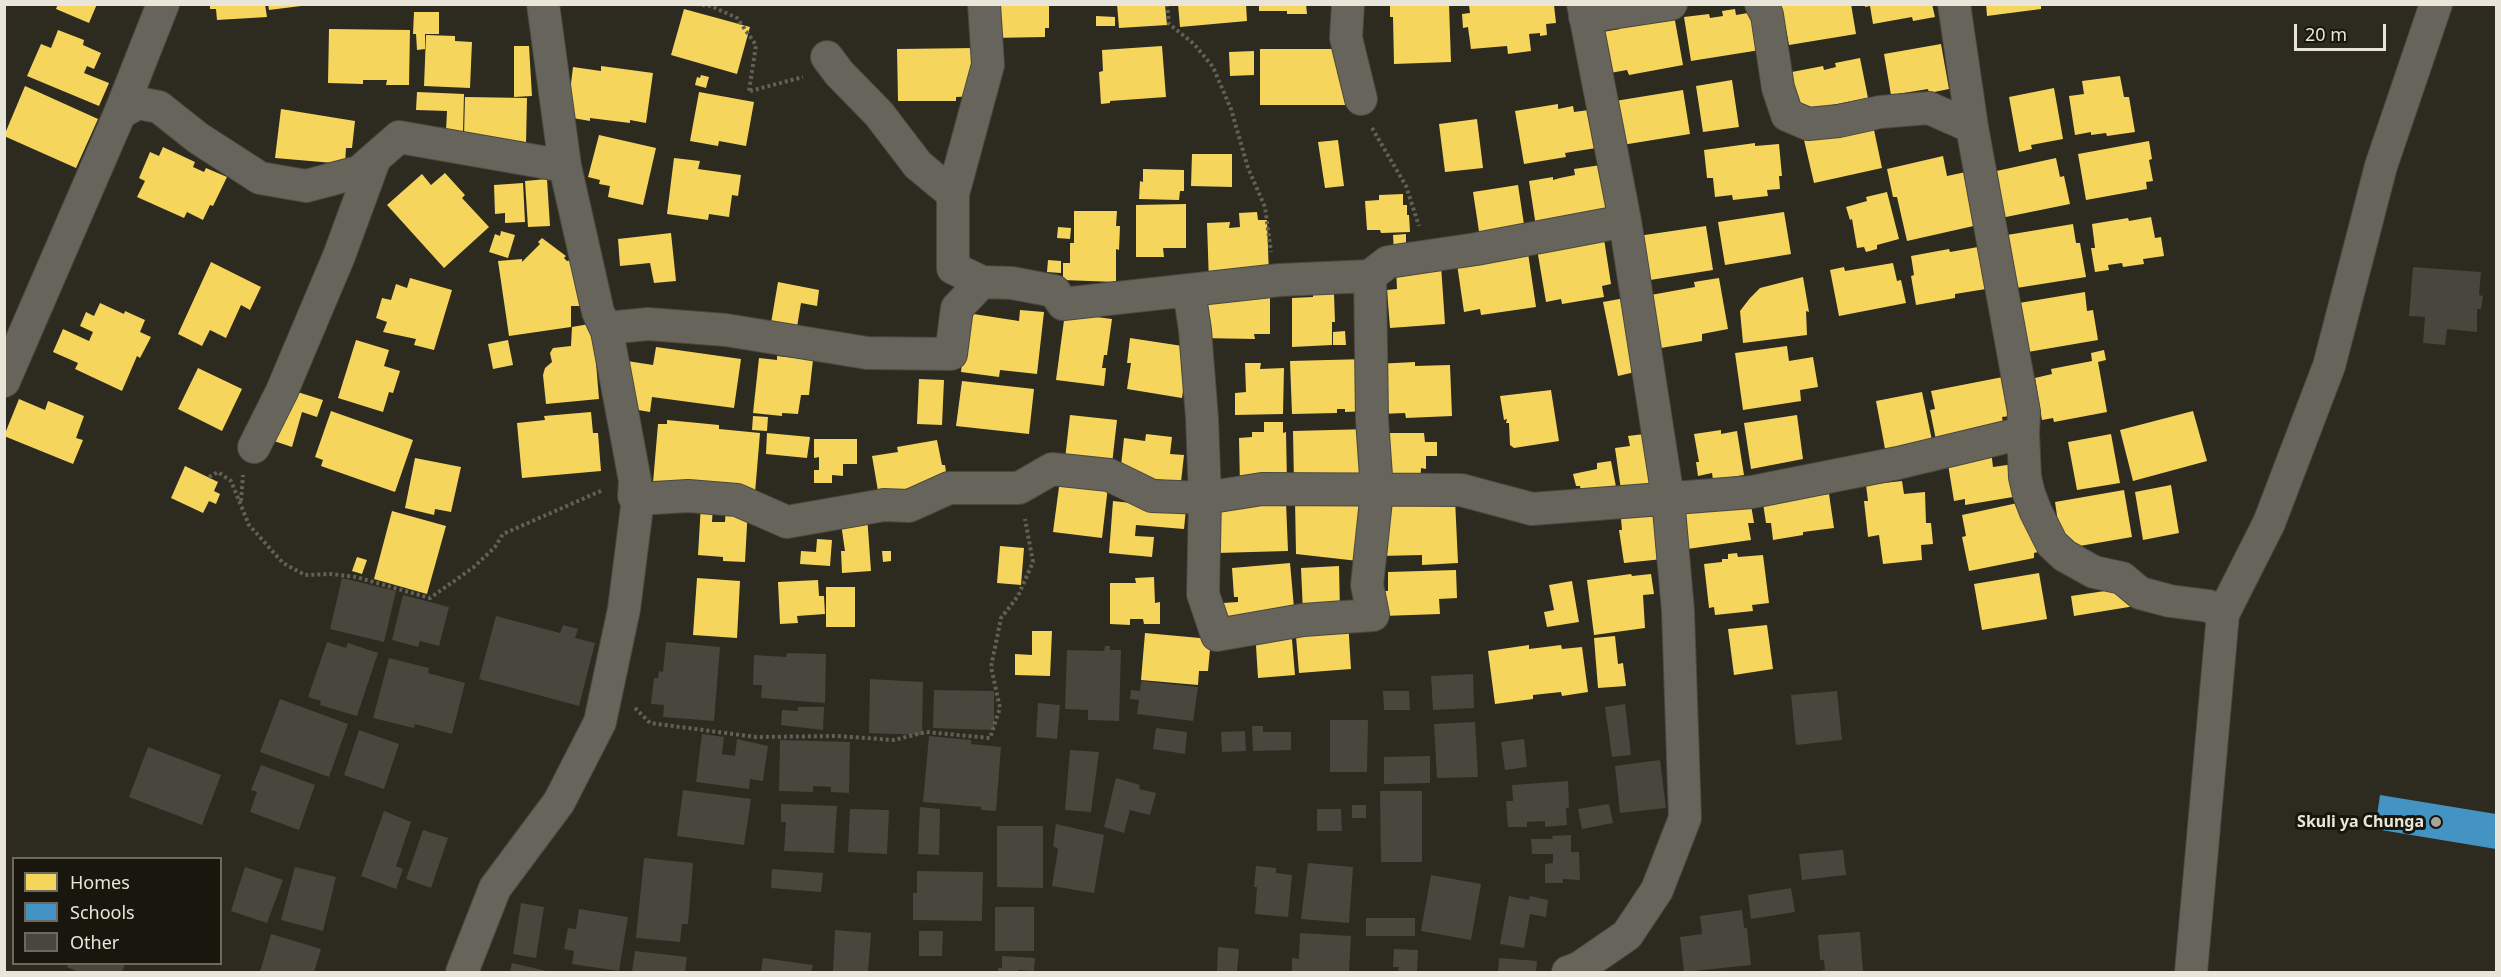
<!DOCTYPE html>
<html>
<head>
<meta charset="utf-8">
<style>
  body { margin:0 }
  #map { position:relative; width:2501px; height:977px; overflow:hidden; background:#2d2a1f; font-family:"Noto Sans",sans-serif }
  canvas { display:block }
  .frame { position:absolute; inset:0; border:6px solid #e9e6d9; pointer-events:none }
  .legend { position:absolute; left:12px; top:857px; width:210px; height:108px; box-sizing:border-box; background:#18160d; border:2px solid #6c695f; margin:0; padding:8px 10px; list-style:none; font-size:18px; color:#e9e6d9 }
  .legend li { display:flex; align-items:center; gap:12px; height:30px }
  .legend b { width:30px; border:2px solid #6c695f }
  .scale { position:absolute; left:2294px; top:24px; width:92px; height:27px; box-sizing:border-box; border:3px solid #e9e6d9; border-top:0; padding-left:8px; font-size:18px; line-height:21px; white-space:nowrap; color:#e9e6d9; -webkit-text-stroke:4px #18160d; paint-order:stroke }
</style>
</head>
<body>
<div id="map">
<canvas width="2501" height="977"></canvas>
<div class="frame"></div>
<ul class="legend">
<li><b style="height:16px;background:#f6d55c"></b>Homes</li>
<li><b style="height:16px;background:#4393c3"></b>Schools</li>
<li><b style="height:16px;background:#49463e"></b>Other</li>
</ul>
<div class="scale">20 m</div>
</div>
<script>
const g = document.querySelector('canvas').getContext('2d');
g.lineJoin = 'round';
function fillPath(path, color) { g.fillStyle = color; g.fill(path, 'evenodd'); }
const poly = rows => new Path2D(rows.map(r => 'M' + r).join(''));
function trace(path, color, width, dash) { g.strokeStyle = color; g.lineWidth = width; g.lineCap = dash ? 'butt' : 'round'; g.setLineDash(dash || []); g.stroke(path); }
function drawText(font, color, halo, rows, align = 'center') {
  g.font = font + ' "Noto Sans",sans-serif'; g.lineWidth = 6; g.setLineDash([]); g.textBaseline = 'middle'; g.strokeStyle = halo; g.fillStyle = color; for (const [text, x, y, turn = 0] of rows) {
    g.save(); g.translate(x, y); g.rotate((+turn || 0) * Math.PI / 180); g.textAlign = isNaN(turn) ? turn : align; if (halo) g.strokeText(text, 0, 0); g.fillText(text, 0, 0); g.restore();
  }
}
fillPath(poly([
  [58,4,97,4,89,23,56,9],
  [210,4,265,4,267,17,217,20,216,9,210,9],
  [268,4,301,4,301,6,269,10],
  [991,4,1049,4,1049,28,1045,28,1045,37,992,38],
  [1117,4,1165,4,1167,25,1119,28],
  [1178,4,1246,4,1247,21,1180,27],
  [1259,4,1306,4,1307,14,1287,14,1287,11,1259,11],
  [1390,4,1449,4,1451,62,1394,64,1393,17,1390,17],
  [1781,4,1851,4,1856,34,1789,45],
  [1865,4,1932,4,1935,17,1913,21,1912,17,1873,24,1870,6,1865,7],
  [1986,4,2041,4,2041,9,1987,16],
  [1469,5,1554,5,1556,23,1546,24,1547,35,1540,36,1540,33,1529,34,1531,51,1508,54,1507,46,1471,49,1468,27,1463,28,1462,14,1470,13],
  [684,9,750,27,737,74,671,55],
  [1735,9,1736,15,1754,12,1760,50,1691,61,1684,17,1709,14,1710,18,1723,16,1722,11],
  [414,12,439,12,439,34,425,34,425,49,417,50,416,34,413,34],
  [1674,15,1683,65,1629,75,1627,70,1610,73,1603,32,1620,29,1619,25],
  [1096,16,1115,17,1115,26,1096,26],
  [329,29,410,30,409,85,386,85,387,80,363,80,363,84,328,83],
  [58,30,84,40,83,45,101,53,94,69,87,66,84,73,109,83,99,106,27,76,41,44,51,48],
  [426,35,455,36,455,41,472,42,470,88,424,86],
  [1941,44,1949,89,1929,93,1928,89,1891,95,1884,54],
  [514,46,529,46,532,96,514,97],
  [1162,46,1166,97,1110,101,1110,103,1101,104,1099,72,1103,71,1102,50],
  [976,48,977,96,956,97,956,101,898,101,897,49],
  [1260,49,1345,49,1345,105,1260,105],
  [1254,51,1254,75,1230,76,1229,52],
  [1860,58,1868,98,1832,105,1833,110,1800,117,1792,72,1823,66,1824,70,1836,67,1835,63],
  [601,66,653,73,646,123,630,120,630,123,590,118,590,121,567,117,573,67,601,71],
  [701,75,709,77,706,88,695,85,697,77,700,78],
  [2120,76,2124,97,2129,97,2135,132,2107,136,2106,133,2091,135,2091,132,2075,135,2069,96,2084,94,2082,81],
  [1732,80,1739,127,1703,132,1696,86],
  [25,86,98,119,76,168,4,136],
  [2054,88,2063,139,2031,145,2032,149,2019,152,2009,97],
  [1683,90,1690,134,1622,145,1615,101],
  [417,92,464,94,463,132,446,131,447,111,416,110],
  [699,92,754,102,746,146,719,141,718,146,690,141],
  [465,97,527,98,526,145,464,136],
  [1558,104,1558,109,1573,106,1574,112,1589,110,1596,148,1565,153,1566,157,1524,164,1515,111],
  [281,109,355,121,352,148,346,148,345,164,275,158],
  [1477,119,1483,168,1445,172,1439,124],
  [1873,125,1882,168,1814,183,1804,140],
  [599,135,656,148,643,205,608,197,610,186,599,184,600,180,588,177],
  [1338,140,1344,186,1325,188,1318,142],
  [2149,141,2152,159,2149,160,2153,181,2146,182,2147,189,2086,200,2078,154],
  [1755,143,1755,146,1779,144,1782,176,1779,176,1780,189,1767,190,1768,196,1733,200,1732,195,1715,197,1713,178,1707,178,1704,150],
  [163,147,195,162,193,167,204,172,206,168,227,177,213,206,210,205,203,220,187,212,184,218,137,197,145,181,139,178,150,152,159,156],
  [1192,154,1232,154,1232,187,1191,186],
  [1943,156,1947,176,1966,172,1978,225,1907,241,1897,197,1893,197,1887,169],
  [674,158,700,161,698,169,741,175,738,196,732,195,729,217,709,214,708,220,667,214],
  [2056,158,2060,177,2064,176,2070,204,2001,218,1992,172],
  [1601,165,1610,215,1537,233,1529,181,1553,177,1553,180,1560,178,1575,175,1574,169],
  [1143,169,1184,170,1184,191,1180,191,1179,200,1139,199,1140,181,1143,182],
  [445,173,465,195,462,198,489,227,444,268,387,205,422,174,431,185],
  [547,179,550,226,528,227,525,181],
  [523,183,525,222,505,223,505,213,495,214,494,185],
  [1518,185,1525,231,1480,238,1473,192],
  [1887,192,1899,239,1877,245,1877,249,1866,252,1864,247,1857,248,1852,219,1850,220,1846,207,1867,201,1866,197],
  [1403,194,1403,205,1407,205,1407,215,1409,215,1410,232,1381,233,1380,230,1367,230,1365,201,1379,200,1379,195],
  [1186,204,1186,248,1163,248,1164,257,1136,257,1136,205],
  [1074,211,1117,211,1116,226,1120,226,1119,250,1116,249,1116,282,1063,280,1063,263,1070,263,1070,243,1074,243],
  [1257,212,1258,220,1267,220,1269,276,1209,283,1207,223,1230,222,1229,228,1240,227,1239,213],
  [1784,212,1791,254,1725,265,1718,222],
  [2151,217,2155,238,2161,237,2164,256,2143,259,2144,264,2123,267,2122,263,2108,265,2109,270,2095,272,2091,248,2095,248,2092,224,2128,218,2129,221],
  [2073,224,2076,243,2080,243,2086,277,2010,289,2001,236],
  [1706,226,1713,270,1650,280,1638,236],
  [1058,227,1071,228,1070,239,1057,238],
  [501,231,515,235,508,258,489,252,495,234,500,236],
  [671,233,676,281,654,283,650,263,620,266,618,239],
  [1406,234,1406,251,1394,252,1393,235],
  [542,238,566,256,564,258,567,261,580,258,583,306,571,306,571,327,509,336,498,261,522,259,522,262,540,244,538,242],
  [1604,239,1611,284,1602,286,1604,297,1562,304,1561,299,1546,302,1537,249],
  [1978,247,1986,289,1955,294,1955,298,1916,305,1911,276,1914,275,1911,256,1949,249,1950,252],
  [1528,253,1536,307,1481,315,1480,309,1464,312,1457,264],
  [1048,260,1061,261,1061,273,1047,272],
  [211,262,261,287,250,310,241,305,226,338,210,330,202,346,178,334],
  [1893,263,1897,281,1901,280,1906,303,1839,316,1830,270,1844,267,1845,271],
  [1441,265,1445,324,1390,328,1387,290,1397,289,1396,268],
  [1803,277,1809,312,1806,311,1807,335,1743,343,1740,311,1750,298,1760,288],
  [410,278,452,290,434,350,414,345,416,339,383,332,387,322,376,318,382,298,391,300,396,284,407,288],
  [1719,278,1728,329,1702,334,1702,341,1655,349,1645,296,1695,287,1694,282],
  [778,282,819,290,817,306,801,303,796,333,770,329],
  [2085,292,2087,311,2093,310,2098,340,2022,353,2013,304],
  [1313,294,1334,294,1335,322,1332,322,1332,345,1292,347,1292,298,1313,297],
  [1200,296,1270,296,1270,334,1254,334,1255,339,1200,338],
  [1625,298,1639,371,1618,376,1603,302],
  [100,303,124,314,125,311,145,320,140,332,151,337,140,358,137,356,122,391,75,369,78,363,53,352,63,329,89,341,93,332,80,326,86,312,94,316],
  [1020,310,1044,312,1037,374,1000,370,999,377,961,372,967,313,1019,321],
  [1065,313,1112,319,1107,355,1104,355,1102,368,1106,368,1104,386,1056,380],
  [589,324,594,338,599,399,546,404,543,375,545,368,552,362,550,353,553,348,571,346,572,327],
  [1345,331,1346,345,1333,345,1333,332],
  [1130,338,1189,347,1182,398,1127,389,1131,363,1127,363],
  [356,340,389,350,384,366,400,371,393,393,389,392,383,412,338,398],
  [508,340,513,365,493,369,488,344],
  [1787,346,1789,361,1813,357,1818,387,1800,390,1801,401,1743,410,1735,353],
  [656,347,741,359,734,408,652,397,650,412,626,408,627,361,653,365],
  [2104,350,2106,360,2098,362,2107,412,2054,422,2053,418,2042,420,2035,378,2052,374,2051,369,2092,361,2091,353],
  [777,356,813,360,809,395,801,395,798,414,782,413,782,416,753,413,759,358,777,360],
  [1367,359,1368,411,1345,412,1345,409,1337,409,1337,413,1292,414,1290,361],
  [1415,362,1415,366,1450,365,1452,416,1406,418,1405,413,1381,414,1375,364],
  [1245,363,1261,363,1260,369,1284,368,1283,414,1235,415,1235,393,1246,392],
  [198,368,242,389,222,431,178,409],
  [2003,377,2010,416,2002,417,2005,433,1937,445,1930,410,1935,409,1931,391],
  [919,379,944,380,942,425,917,424],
  [962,381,1034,389,1029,434,956,426],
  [291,390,323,400,317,417,302,412,292,447,271,440],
  [1551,390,1559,441,1514,448,1510,445,1509,423,1506,423,1507,419,1504,420,1500,396],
  [1922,392,1933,445,1886,454,1876,401],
  [19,399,45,410,48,401,84,416,76,438,83,440,73,464,4,436],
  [331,411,413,440,395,492,321,466,323,460,315,457],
  [2193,411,2207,461,2133,481,2120,430],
  [591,412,593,433,598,433,601,471,522,478,517,423,545,420,544,416],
  [1070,415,1117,420,1111,473,1064,468],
  [1797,415,1803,459,1751,469,1744,423],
  [753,416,768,417,767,431,752,430],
  [667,420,719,425,719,429,760,433,755,493,653,483,658,424,667,424],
  [1264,422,1283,422,1283,433,1286,432,1287,484,1240,485,1239,438,1252,437,1252,432,1264,432],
  [1370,429,1371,482,1294,484,1293,431],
  [1721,430,1721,434,1737,431,1744,475,1713,480,1712,473,1698,476,1696,462,1699,462,1694,434],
  [767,433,810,437,807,458,766,454],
  [1378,433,1424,433,1425,442,1437,442,1437,456,1426,456,1426,469,1421,468,1420,487,1378,487],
  [1146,434,1172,437,1170,454,1184,455,1181,482,1120,475,1124,438,1145,441],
  [1644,434,1653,492,1622,497,1615,448,1630,446,1628,436],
  [2111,434,2120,483,2077,490,2068,442],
  [814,439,857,439,857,464,843,464,843,476,832,475,832,483,814,483,814,470,819,470,819,457,814,458],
  [937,440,942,465,945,465,947,478,939,484,879,497,872,456,898,452,897,447],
  [1991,451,1993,467,2014,464,2019,496,1965,505,1965,499,1954,501,1947,458],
  [415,458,461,467,451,512,435,509,434,515,405,508],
  [1611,461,1618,497,1583,503,1580,486,1576,486,1573,474,1597,469,1597,463],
  [185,466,218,482,214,491,220,494,216,504,209,501,203,513,171,498],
  [1061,472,1109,478,1102,538,1053,532],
  [1902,481,1904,494,1925,492,1926,523,1931,523,1933,544,1921,545,1922,560,1883,564,1879,535,1868,537,1864,501,1868,501,1866,485],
  [2171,485,2179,533,2143,540,2135,492],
  [2124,490,2132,537,2062,549,2055,502],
  [1829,494,1834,528,1803,532,1803,535,1773,540,1771,523,1766,523,1763,503],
  [1455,499,1458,563,1422,565,1422,555,1380,556,1379,502],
  [1750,499,1754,523,1748,523,1751,540,1687,549,1681,509],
  [1295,500,1369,504,1367,562,1296,554],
  [1113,501,1186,509,1184,529,1136,525,1135,536,1154,537,1152,557,1109,553],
  [2027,501,2038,552,2034,553,2034,558,1969,571,1962,537,1966,536,1962,515],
  [1286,502,1288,551,1216,553,1215,504],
  [1657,503,1663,559,1624,563,1619,530,1622,530,1620,508],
  [701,504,713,505,712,522,725,522,726,506,748,507,745,562,723,561,723,557,698,555],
  [392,511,446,526,427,594,374,579],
  [867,515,871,571,842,573,841,551,845,551,840,517],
  [817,539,832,540,830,566,800,564,801,551,816,552],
  [1000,546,1024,548,1021,585,997,583],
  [882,551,891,551,891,561,883,562],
  [1737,553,1738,557,1763,555,1769,603,1752,605,1753,611,1715,615,1714,607,1709,608,1704,564,1722,562,1722,559,1728,559,1728,554],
  [357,557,367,560,362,574,352,571],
  [1290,563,1295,619,1238,616,1224,617,1223,603,1238,602,1238,597,1234,597,1232,568],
  [1339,566,1340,612,1303,613,1301,568],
  [1456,570,1457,598,1439,599,1440,614,1383,616,1382,591,1388,591,1388,572],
  [2039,573,2047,619,1982,630,1974,584],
  [1631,574,1632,576,1651,574,1654,594,1643,595,1645,628,1594,635,1587,580],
  [1154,577,1155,603,1160,602,1160,624,1144,624,1143,619,1130,619,1130,625,1110,624,1110,583,1136,583,1135,578],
  [697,578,740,581,737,638,693,635],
  [818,580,819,596,824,596,825,614,797,616,798,623,780,624,778,582],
  [1572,581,1579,622,1547,627,1544,612,1554,610,1549,585],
  [826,587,855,587,855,627,826,627],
  [2132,587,2135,606,2074,616,2071,596],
  [1348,620,1351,669,1299,673,1295,624],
  [1767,625,1773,669,1734,675,1728,629],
  [1291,628,1295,675,1258,678,1255,630],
  [1032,631,1052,631,1050,676,1015,675,1015,654,1032,655],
  [1145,633,1211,639,1208,671,1199,671,1198,685,1141,680],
  [1615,636,1618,664,1623,663,1626,686,1598,688,1594,638],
  [1529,645,1529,649,1561,645,1562,649,1582,647,1588,692,1562,696,1561,692,1533,695,1533,699,1495,704,1488,651]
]), '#f6d55c');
fillPath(poly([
  [2380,795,2496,814,2496,849,2375,829]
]), '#4393c3');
fillPath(poly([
  [2413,267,2481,272,2479,295,2483,296,2481,309,2477,309,2477,332,2447,329,2445,345,2423,343,2425,317,2409,316],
  [342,578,396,591,384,642,330,629],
  [403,595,449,607,439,646,420,641,418,647,392,640],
  [496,616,560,633,563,625,578,629,575,638,595,643,579,706,479,679],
  [327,642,346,648,348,643,378,653,357,716,320,705,321,701,308,697],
  [666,642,720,647,714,721,663,717,664,705,651,704,654,678,658,678,659,671,663,672],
  [1105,646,1110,646,1110,650,1121,650,1119,721,1088,720,1088,710,1065,709,1067,650,1104,651],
  [787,653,826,654,825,703,761,698,762,685,753,685,754,655,786,657],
  [389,658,429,668,428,673,465,683,452,734,415,724,414,728,373,718],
  [1473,674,1474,708,1433,710,1431,676],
  [870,679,923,682,922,735,869,733],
  [1141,681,1198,687,1193,721,1137,714,1139,700,1130,699,1131,690,1140,691],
  [934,690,994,691,994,730,933,728],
  [1383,691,1409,691,1410,710,1384,710],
  [1837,691,1842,740,1796,745,1791,695],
  [280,699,348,724,329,777,260,752],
  [1038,703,1060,705,1057,739,1036,737],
  [1625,704,1631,755,1612,757,1605,707],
  [798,707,824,707,823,730,781,725,782,710,798,711],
  [1330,720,1368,720,1367,772,1330,772],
  [1475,722,1478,777,1437,778,1434,724],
  [1252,726,1263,726,1263,732,1291,732,1291,750,1253,751],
  [1156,728,1187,732,1185,754,1153,749],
  [359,730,399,744,384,789,344,775],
  [1245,731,1246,751,1222,752,1221,732],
  [702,734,724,737,722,754,735,756,737,739,768,746,763,781,750,779,749,789,696,782],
  [929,736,971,740,971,744,1001,747,996,811,981,810,981,807,923,802],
  [1524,739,1527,767,1505,770,1501,742],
  [780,740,850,742,849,793,831,792,831,787,813,786,813,792,779,791],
  [148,747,221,775,202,825,129,797],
  [1070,750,1099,752,1091,812,1065,810],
  [1430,756,1430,783,1384,784,1384,757],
  [1660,760,1666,808,1620,813,1615,766],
  [261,765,315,785,299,830,250,812,257,792,251,790],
  [1116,778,1140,785,1139,789,1156,793,1150,815,1130,810,1124,833,1104,827],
  [1568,781,1569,808,1566,808,1567,825,1545,827,1545,821,1527,822,1527,827,1508,827,1506,801,1513,801,1512,785],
  [683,790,751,799,744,845,677,836],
  [1380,791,1422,791,1422,862,1381,862],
  [781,804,837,806,834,853,784,851,786,822,781,822],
  [1609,804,1613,823,1582,829,1578,809],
  [1352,805,1366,805,1366,818,1352,818],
  [920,807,940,809,939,855,918,854],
  [850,809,889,810,887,854,848,852],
  [1317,809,1341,809,1342,831,1317,831],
  [384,811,411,822,396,866,403,869,396,889,361,876],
  [1056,824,1104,835,1094,893,1052,886,1058,849,1053,846],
  [997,826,1043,826,1043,888,997,887],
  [423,830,448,838,431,888,406,879],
  [1571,835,1571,852,1579,852,1580,880,1563,879,1563,883,1545,883,1545,864,1553,863,1553,854,1532,854,1531,839,1553,839,1552,836],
  [1843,850,1846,875,1802,880,1799,854],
  [644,858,693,863,688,924,682,924,680,942,636,938],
  [1308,863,1353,867,1349,923,1301,919],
  [1256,866,1276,868,1276,873,1292,875,1288,917,1255,914,1257,887,1254,887],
  [245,867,283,880,267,923,231,911],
  [295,867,336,877,323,931,281,920],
  [772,869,823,873,821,892,771,888],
  [917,871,983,872,982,921,913,920,913,893,917,893],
  [1431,875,1481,884,1471,940,1421,931],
  [1791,888,1795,912,1751,919,1748,895],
  [1509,896,1529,900,1530,896,1548,900,1546,917,1530,914,1524,948,1500,944],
  [521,903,544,907,536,958,513,954],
  [995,907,1034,907,1034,951,995,951],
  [579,909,628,917,619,971,572,964,574,951,564,949,568,928,576,929],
  [1742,910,1744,928,1747,928,1751,965,1684,972,1680,937,1702,934,1700,916],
  [1366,918,1415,918,1415,936,1366,936],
  [835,930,871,933,868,972,833,971],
  [919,931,943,931,942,956,919,956],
  [1860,932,1863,972,1821,972,1821,970,1825,970,1824,960,1820,960,1818,935],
  [1300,933,1351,936,1349,972,1292,972,1292,958,1299,959],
  [271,934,321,949,314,972,260,972],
  [1218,947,1239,949,1237,972,1217,972],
  [1394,949,1418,950,1417,972,1398,972,1399,967,1393,967],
  [635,951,687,957,685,972,632,972],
  [1002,956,1035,958,1034,971,1018,970,1018,972,998,972,998,968,1002,968],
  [763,958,813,965,811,972,761,972],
  [1499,958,1537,961,1536,972,1498,972],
  [512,963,551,972,510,972],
  [68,964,125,964,122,972,79,972,67,967]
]), '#49463e');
const minor = poly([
  [1348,4,1346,38,1361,99],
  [1761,4,1767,15,1778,88,1787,115,1808,124,1839,121,1880,112,1929,108,1972,127],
  [1954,4,1972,127,2024,412,2023,433,2025,477,2029,494,2036,512,2052,544,2065,556,2094,572,2122,578,2140,593,2170,601,2209,606,2223,614],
  [1585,17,1671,4],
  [827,57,839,73,879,114,918,165,953,194],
  [120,113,138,103,159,107,198,138,260,178,306,186,359,172,399,137,565,166],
  [982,282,953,268,953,194,988,65,984,4],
  [1189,290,1195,330,1202,418,1205,498,1203,594,1217,635,1303,620,1373,615,1367,585,1377,491,1372,419,1370,276],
  [607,331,617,327,648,324,726,330,867,353,951,354,957,308,982,282,1012,283,1054,291,1063,304,1280,280,1370,276,1388,262,1476,249,1625,221],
  [4,381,120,113,163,4],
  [254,447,282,391,339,256,375,158],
  [638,499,688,496,737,500,787,522,884,505,909,506,949,488,1019,488,1052,469,1109,475,1152,496,1205,498,1262,489,1461,490,1532,509,1752,492,1898,463,2023,433],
  [462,972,495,888,559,802,600,722,624,609,638,499,634,496,635,481,607,331,598,312,565,166,543,4],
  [1568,972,1579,968,1627,935,1657,890,1685,818,1678,611,1668,498,1625,221,1583,4],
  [2191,972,2223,614,2269,523,2329,366,2381,166,2436,4]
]);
trace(minor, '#4b483f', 34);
trace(poly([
  [696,4,711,6,737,18,756,45,749,91],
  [1167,4,1169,24,1194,44,1213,67,1231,109,1248,168,1265,207,1271,252],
  [750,91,803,77],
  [1372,128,1406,186,1419,226],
  [209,477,218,472,231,481,249,525,283,563,305,575,331,574,356,577,430,598,474,567,495,547,503,534,603,490],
  [241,501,243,475],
  [635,708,650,723,756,737,837,736,894,740,926,732,990,738,1000,708,991,667,1001,618,1018,596,1033,562,1025,519]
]), '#626057', 4, [3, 3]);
trace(minor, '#67645b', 32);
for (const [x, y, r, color] of [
  [2436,822,6,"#a7a498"]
]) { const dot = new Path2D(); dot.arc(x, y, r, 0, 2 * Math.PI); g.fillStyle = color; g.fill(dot); trace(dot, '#18160d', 2); }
drawText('bold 16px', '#e9e6d9', '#18160d', [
  ["Skuli ya Chunga",2424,822]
], 'right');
</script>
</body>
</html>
